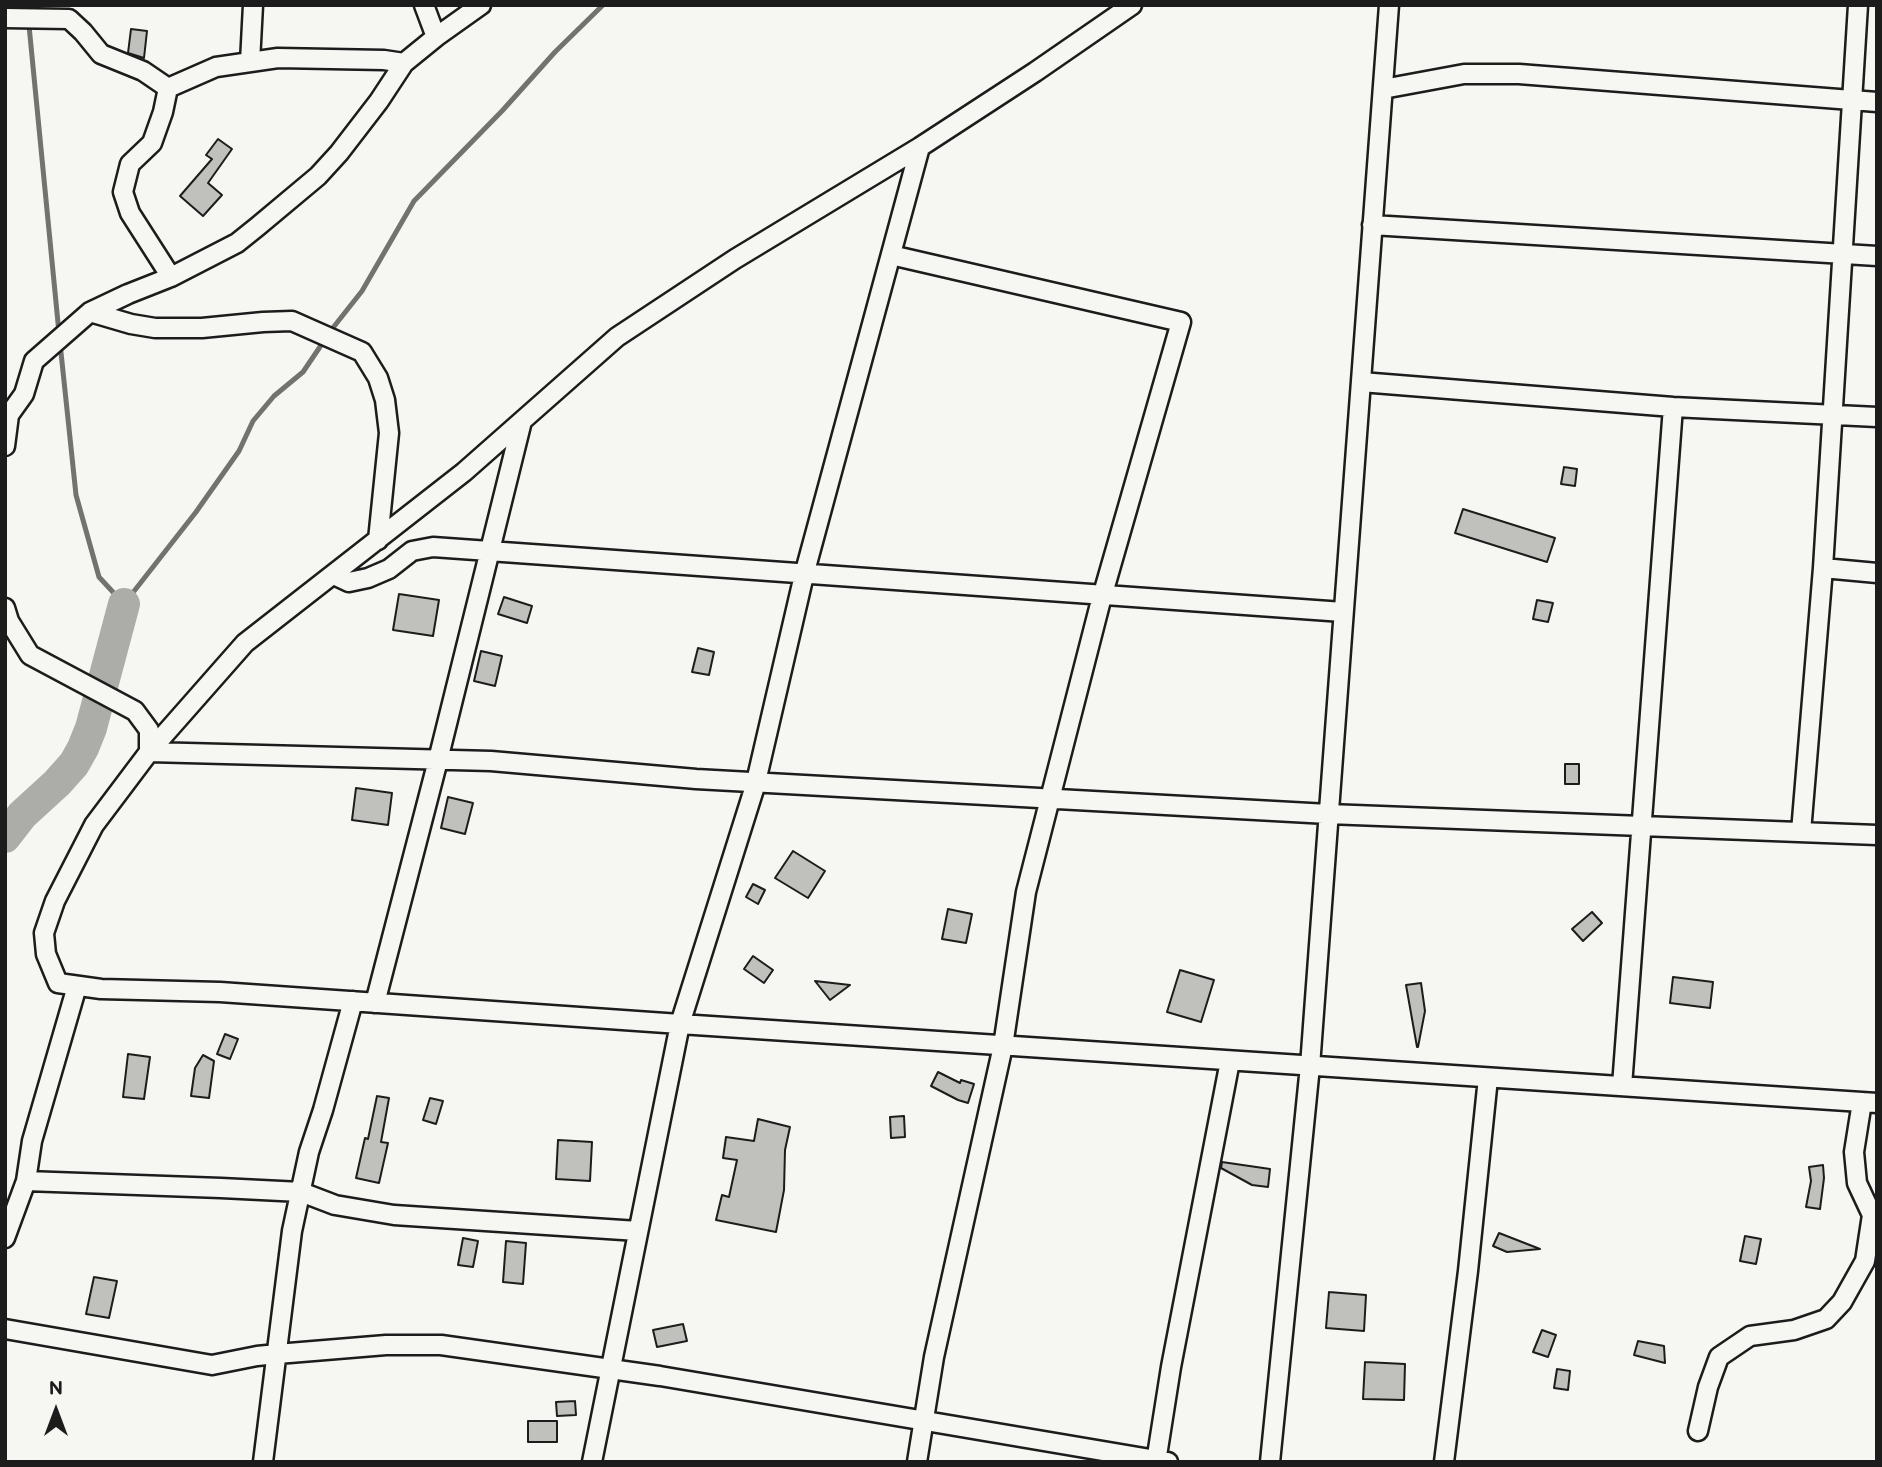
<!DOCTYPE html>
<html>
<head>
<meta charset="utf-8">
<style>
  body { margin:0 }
  #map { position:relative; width:1882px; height:1467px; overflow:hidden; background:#f6f6f2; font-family:"Balsamiq Sans",sans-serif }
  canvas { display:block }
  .frame { position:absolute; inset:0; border:7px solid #1c1c1c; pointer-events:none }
  .north { position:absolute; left:21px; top:1376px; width:70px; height:70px; -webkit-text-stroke:5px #f6f6f2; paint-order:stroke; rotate:0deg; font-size:19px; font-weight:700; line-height:28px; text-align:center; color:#1c1c1c }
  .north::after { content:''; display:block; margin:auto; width:24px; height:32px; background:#1c1c1c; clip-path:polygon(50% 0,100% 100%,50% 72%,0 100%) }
</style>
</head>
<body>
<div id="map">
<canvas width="1882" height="1467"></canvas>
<div class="frame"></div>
<div class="north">N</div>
</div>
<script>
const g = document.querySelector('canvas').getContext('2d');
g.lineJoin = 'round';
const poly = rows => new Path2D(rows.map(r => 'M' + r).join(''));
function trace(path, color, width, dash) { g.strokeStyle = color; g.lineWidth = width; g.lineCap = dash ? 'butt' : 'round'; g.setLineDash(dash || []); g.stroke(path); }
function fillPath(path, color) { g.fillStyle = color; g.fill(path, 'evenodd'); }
trace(poly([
  [27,5,59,333],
  [60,343,76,495,99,577,124,604,196,512,239,451,253,421,274,396,303,372,332,329,362,291,414,201,502,111,555,52,603,5]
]), '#727271', 5);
trace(poly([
  [5,837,22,815,57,783,74,764,83,748,91,728,124,604]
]), '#acaca9', 32);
const building = poly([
  [131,29,147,31,144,58,128,53,131,29],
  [218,139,232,149,208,183,222,195,203,216,180,196,212,159,206,155,218,139],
  [1564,467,1577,469,1575,486,1561,484,1564,467],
  [1463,509,1555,538,1547,562,1455,533,1463,509],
  [399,594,439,600,433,636,393,630,399,594],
  [504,597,532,606,527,623,498,614,504,597],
  [1537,600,1553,603,1548,622,1533,619,1537,600],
  [698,648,714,652,709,675,692,672,698,648],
  [481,651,502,656,495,686,474,681,481,651],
  [1565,764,1579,764,1579,784,1565,784,1565,764],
  [356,788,392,793,388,825,352,820,356,788],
  [448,797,473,803,465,834,441,828,448,797],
  [793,851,825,871,808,898,775,878,793,851],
  [753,884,765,890,758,904,746,897,753,884],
  [948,909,972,914,966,943,942,939,948,909],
  [1592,912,1602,923,1583,941,1572,929,1592,912],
  [753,956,773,970,764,983,744,969,753,956],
  [1180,970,1214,980,1201,1022,1167,1012,1180,970],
  [1673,977,1713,982,1710,1008,1670,1003,1673,977],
  [815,981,850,985,830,1000,815,981],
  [1421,983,1425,1011,1418,1047,1417,1047,1406,985,1421,983],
  [225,1034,238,1039,230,1059,217,1054,225,1034],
  [128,1054,150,1057,144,1099,123,1097,128,1054],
  [203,1055,214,1061,209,1098,191,1096,195,1068,203,1055],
  [938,1072,960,1083,961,1080,974,1084,968,1103,958,1100,931,1086,938,1072],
  [377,1096,389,1098,381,1142,388,1143,379,1183,356,1178,365,1138,368,1139,377,1096],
  [430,1098,443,1101,436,1124,423,1120,430,1098],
  [904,1116,905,1137,891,1138,890,1117,904,1116],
  [758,1119,790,1127,785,1150,784,1190,776,1232,716,1220,722,1195,729,1197,737,1160,723,1158,726,1137,754,1141,758,1119],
  [558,1140,592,1142,590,1181,556,1179,558,1140],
  [1222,1162,1270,1169,1268,1187,1252,1185,1221,1168,1222,1162],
  [1823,1165,1824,1178,1820,1209,1806,1207,1811,1181,1809,1167,1823,1165],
  [1499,1233,1540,1249,1507,1252,1493,1246,1499,1233],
  [1745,1236,1761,1239,1756,1264,1740,1261,1745,1236],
  [463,1238,478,1241,473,1267,458,1265,463,1238],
  [506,1241,526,1243,523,1284,503,1282,506,1241],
  [94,1277,117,1281,109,1318,86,1314,94,1277],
  [1329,1292,1366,1295,1364,1331,1326,1328,1329,1292],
  [683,1324,687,1341,657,1347,653,1330,683,1324],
  [1542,1330,1556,1335,1548,1357,1533,1352,1542,1330],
  [1638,1341,1664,1346,1665,1363,1634,1355,1638,1341],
  [1365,1362,1405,1364,1404,1400,1363,1399,1365,1362],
  [1557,1369,1570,1371,1568,1390,1554,1388,1557,1369],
  [575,1401,576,1415,557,1416,556,1402,575,1401],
  [528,1421,557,1421,557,1442,528,1442,528,1421]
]);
fillPath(building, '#c0c0bd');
trace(building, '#1c1c1c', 2);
const minor = poly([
  [424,5,436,37],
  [1132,5,1035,72,920,147,735,259,617,337,464,472,245,643,149,752,94,825,55,901,44,933,46,954,58,983,101,989,220,992,680,1024,1877,1103],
  [5,18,69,19,83,32,101,54,143,71,168,88,163,112,152,143,130,164,123,192,130,213,171,277],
  [250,62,253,5],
  [168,88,216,67,278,58,384,60,404,63],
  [1383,89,1464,74,1519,74,1877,102],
  [1372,225,1877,256],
  [891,255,1181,322,1100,604,1026,892,1003,1046,934,1357,917,1462],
  [90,312,131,324,155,328,202,328,263,322,292,321,362,352,378,378,385,400,389,433,378,540],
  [1361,382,1673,407,1877,417],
  [5,446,9,415,24,394,34,361,90,312,128,294,171,277,237,243,257,227,318,176,339,153,379,101,404,63,436,37,481,5],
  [1823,568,1877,573],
  [334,575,349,582,368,578,389,569,412,551,433,547,1343,612],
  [5,608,9,621,30,655,135,711,149,730,149,752,491,761,696,779,1328,814,1877,835],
  [1801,832,1823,568,1858,5],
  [375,1003,437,764,522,421],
  [1622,1086,1673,407],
  [26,1181,221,1188,301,1192,335,1205,394,1215,638,1231],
  [5,1238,26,1181,32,1141,77,986],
  [5,1329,212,1365,257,1356,277,1354,386,1345,441,1345,660,1376,1168,1462],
  [1698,1431,1708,1387,1719,1357,1750,1336,1794,1330,1826,1319,1842,1302,1865,1261,1872,1215,1857,1183,1854,1152,1862,1102],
  [263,1462,292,1231,309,1152,323,1110,353,1001],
  [592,1462,680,1024,755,786,804,575,920,147],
  [1156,1462,1171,1367,1230,1061],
  [1270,1462,1310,1066,1389,5],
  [1444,1462,1468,1271,1488,1078]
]);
trace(minor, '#1c1c1c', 23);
trace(minor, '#f6f6f2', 18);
</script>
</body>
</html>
